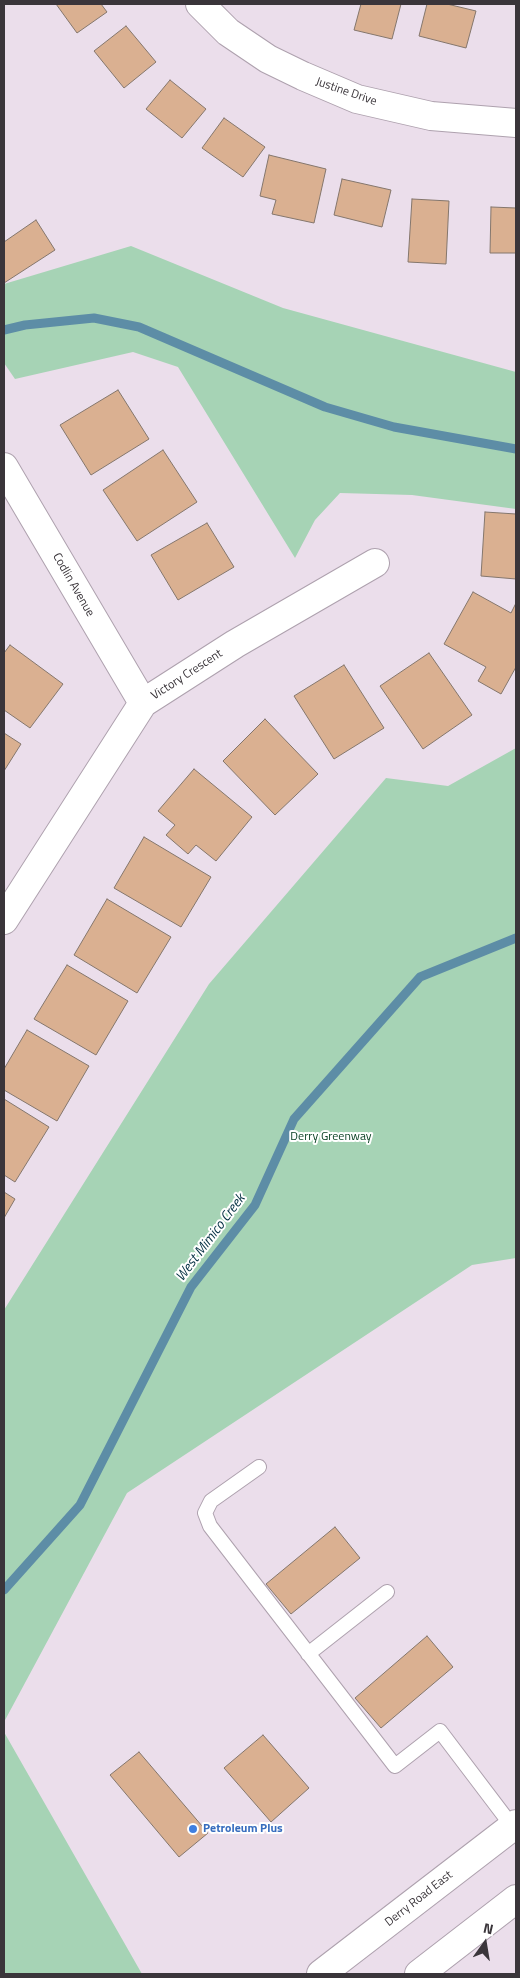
<!DOCTYPE html>
<html>
<head>
<meta charset="utf-8">
<style>
  body { margin:0 }
  #map { position:relative; width:520px; height:1978px; overflow:hidden; background:#ebdeeb; font-family:"Titillium Web",sans-serif }
  canvas { display:block }
  .frame { position:absolute; inset:0; border:5px solid #3a353a; pointer-events:none }
  .north { position:absolute; left:460px; top:1918px; width:50px; height:50px; -webkit-text-stroke:4px #fff; paint-order:stroke; rotate:13deg; font-size:14px; font-weight:700; line-height:20px; text-align:center; color:#3a353a }
  .north::after { content:''; display:block; margin:auto; width:18px; height:22px; background:#3a353a; clip-path:polygon(50% 0,100% 100%,50% 72%,0 100%) }
</style>
</head>
<body>
<div id="map">
<canvas width="520" height="1978"></canvas>
<div class="frame"></div>
<div class="north">N</div>
</div>
<script>
const g = document.querySelector('canvas').getContext('2d');
g.lineJoin = 'round';
function fillPath(path, color) { g.fillStyle = color; g.fill(path, 'evenodd'); }
const poly = rows => new Path2D(rows.map(r => 'M' + r).join(''));
function trace(path, color, width, dash) { g.strokeStyle = color; g.lineWidth = width; g.lineCap = dash ? 'butt' : 'round'; g.setLineDash(dash || []); g.stroke(path); }
function drawText(font, color, halo, rows, align = 'center') {
  g.font = font + ' "Titillium Web",sans-serif'; g.lineWidth = 4; g.setLineDash([]); g.textBaseline = 'middle'; g.strokeStyle = halo; g.fillStyle = color; for (const [text, x, y, turn = 0] of rows) {
    g.save(); g.translate(x, y); g.rotate((+turn || 0) * Math.PI / 180); g.textAlign = isNaN(turn) ? turn : align; if (halo) g.strokeText(text, 0, 0); g.fillText(text, 0, 0); g.restore();
  }
}
fillPath(poly([
  [131,246,283,308,516,372,516,509,412,495,340,493,315,520,295,558,178,367,133,352,15,379,4,363,4,284],
  [516,748,516,1258,472,1265,127,1493,4,1722,4,1310,209,984,386,778,448,786],
  [4,1732,142,1974,4,1974]
]), '#a6d3b5');
trace(poly([
  [4,330,25,325,94,318,139,327,325,407,394,427,516,449],
  [4,1590,80,1505,191,1287,255,1205,294,1119,420,977,516,938]
]), '#5d8da6', 9);
const building = poly([
  [56,4,101,4,107,12,77,33,56,4],
  [361,4,401,4,392,39,354,30,361,4],
  [427,4,447,4,476,11,466,48,419,36,427,4],
  [126,26,156,62,124,88,94,51,126,26],
  [170,80,206,109,182,138,146,109,170,80],
  [224,118,265,147,243,177,202,148,224,118],
  [269,155,326,169,314,223,272,214,276,200,260,196,269,155],
  [342,179,391,190,382,227,334,215,342,179],
  [412,199,449,201,446,264,408,262,412,199],
  [491,207,516,208,516,253,490,253,491,207],
  [36,220,55,250,4,283,4,242,36,220],
  [118,390,149,439,91,475,60,425,118,390],
  [163,450,197,502,137,541,103,490,163,450],
  [485,512,516,514,516,579,481,576,485,512],
  [207,523,234,567,178,600,151,555,207,523],
  [473,592,511,613,516,603,516,667,501,694,478,681,486,667,444,644,473,592],
  [10,645,63,684,30,728,4,710,4,653,10,645],
  [429,653,472,715,423,749,380,686,429,653],
  [344,665,384,728,334,759,294,696,344,665],
  [265,719,318,774,275,815,223,761,265,719],
  [4,733,21,744,4,771,4,733],
  [194,769,252,817,216,861,196,845,188,854,166,835,175,825,158,811,194,769],
  [144,837,211,877,181,927,114,888,144,837],
  [107,899,171,937,137,993,74,955,107,899],
  [67,965,128,1001,96,1055,34,1019,67,965],
  [27,1030,89,1066,57,1121,4,1090,4,1069,27,1030],
  [4,1099,49,1127,15,1182,4,1175,4,1099],
  [4,1192,15,1199,4,1218,4,1192],
  [335,1527,360,1558,291,1614,266,1584,335,1527],
  [427,1636,453,1667,381,1728,355,1698,427,1636],
  [263,1735,309,1788,271,1822,224,1768,263,1735],
  [139,1752,208,1833,179,1857,110,1775,139,1752]
]);
fillPath(building, '#dab091');
trace(building, '#84766c', 1);
const service = poly([
  [259,1467,211,1501,205,1513,210,1526,395,1766,440,1731,515,1830],
  [308,1654,387,1592]
]);
const minor = poly([
  [200,4,228,32,268,59,303,76,357,99,431,116,516,123],
  [4,467,143,703],
  [4,920,143,703,235,644,375,563]
]);
const secondary = poly([
  [321,1974,516,1824],
  [419,1974,516,1899]
]);
trace(service, '#aea1ae', 16);
trace(minor, '#aea1ae', 30);
trace(secondary, '#aea1ae', 30);
trace(service, '#fff', 14);
trace(minor, '#fff', 28);
trace(secondary, '#fff', 28);
for (const [x, y, r, color] of [
  [193,1829,5,"#3f7fe0"]
]) { const dot = new Path2D(); dot.arc(x, y, r, 0, 2 * Math.PI); g.fillStyle = color; g.fill(dot); trace(dot, '#fff', 2); }
drawText('12px', '#3a353a', '#fff', [
  ["Justine Drive",346,92,19],
  ["Codlin Avenue",73,585,60],
  ["Victory Crescent",187,675,-33],
  ["Derry Road East",419,1899,-38]
]);
drawText('12px', '#0b4225', '#fff', [
  ["Derry Greenway",331,1137]
]);
drawText('bold 12px', '#366cbe', '#fff', [
  ["Petroleum Plus",203,1829]
], 'left');
drawText('italic 14px', '#012d40', '#fff', [
  ["West Mimico Creek",211,1238,-53]
]);
</script>
</body>
</html>
